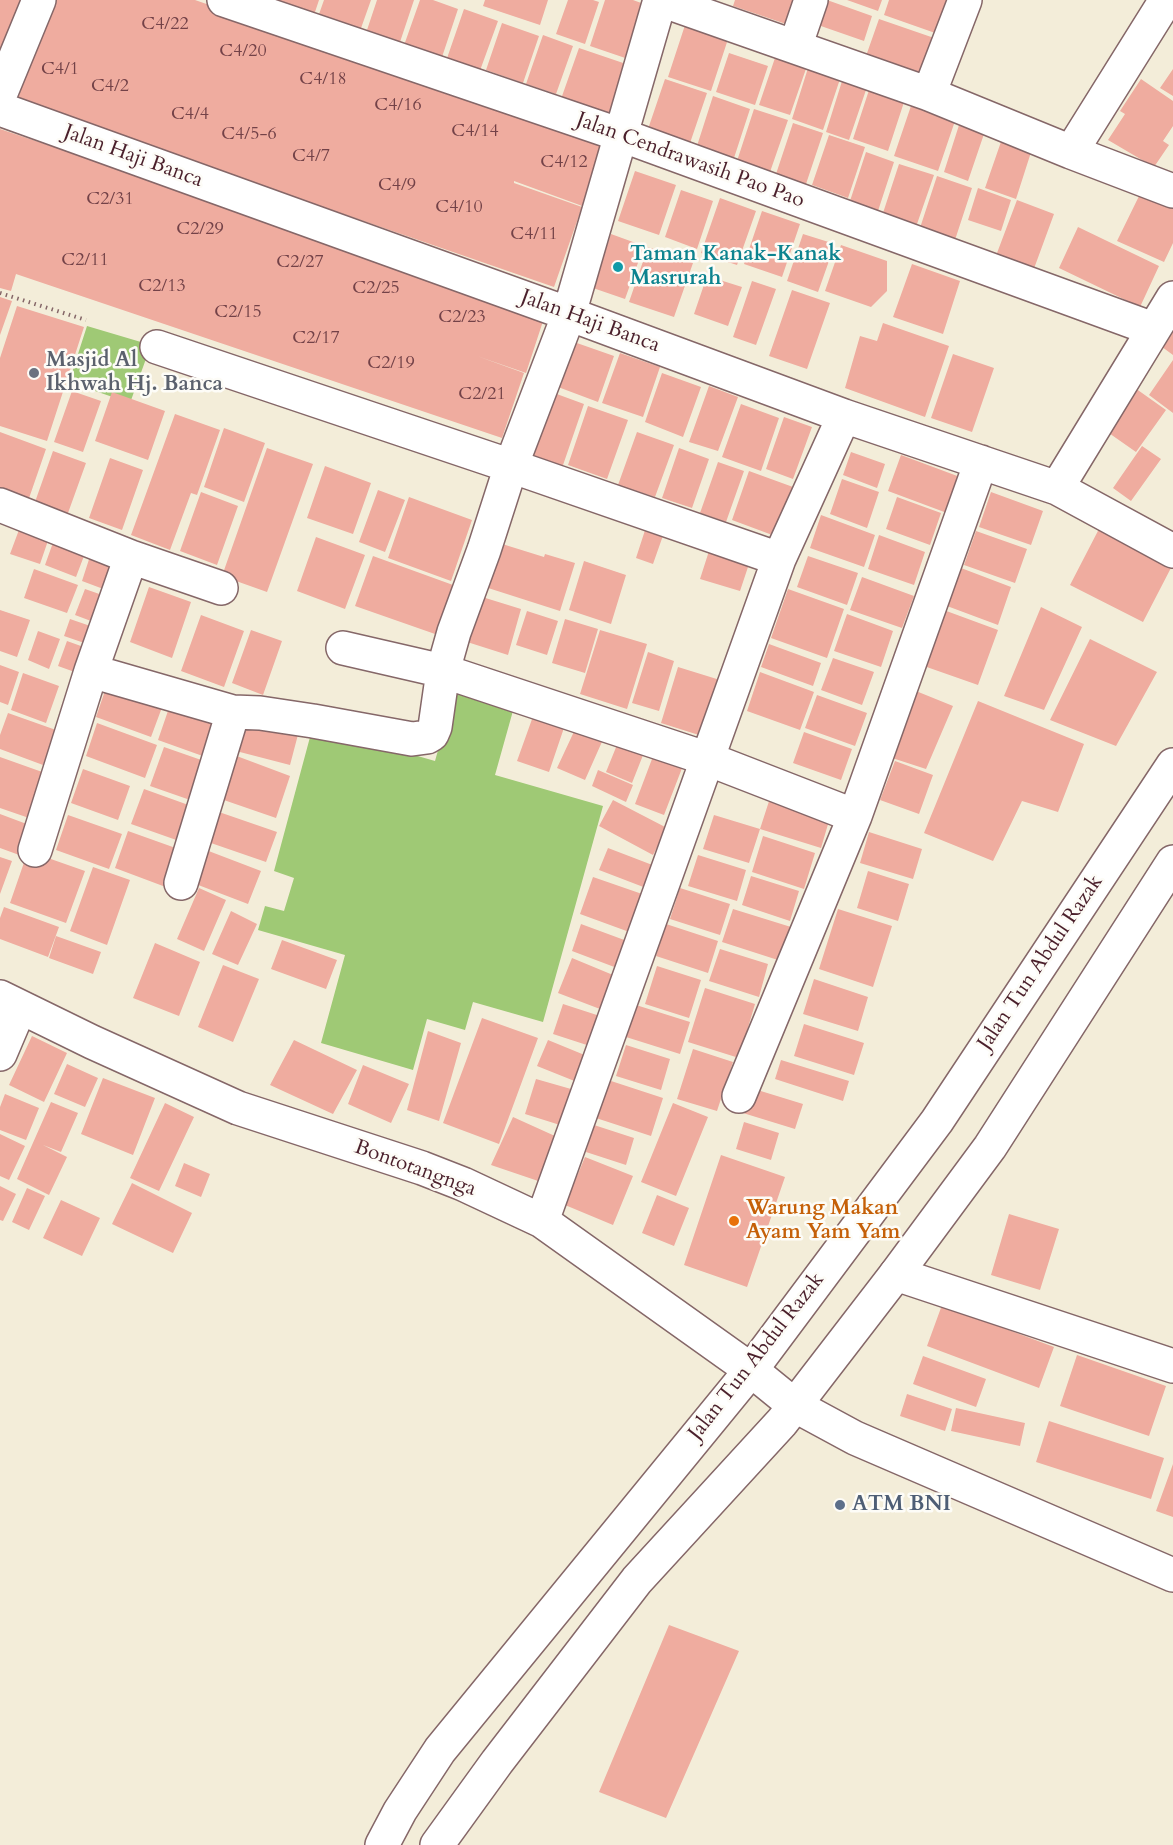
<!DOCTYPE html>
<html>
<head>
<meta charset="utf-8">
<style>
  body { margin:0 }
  canvas { display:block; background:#f3edd9 }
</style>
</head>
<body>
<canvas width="1173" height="1845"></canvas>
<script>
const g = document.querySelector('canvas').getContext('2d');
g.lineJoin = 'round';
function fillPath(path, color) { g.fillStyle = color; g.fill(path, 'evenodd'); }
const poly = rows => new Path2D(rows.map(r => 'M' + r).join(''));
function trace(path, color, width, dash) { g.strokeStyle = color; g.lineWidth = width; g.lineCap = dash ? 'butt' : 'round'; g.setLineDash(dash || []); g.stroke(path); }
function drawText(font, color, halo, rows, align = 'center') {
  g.font = font + ' Cardo,serif'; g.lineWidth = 5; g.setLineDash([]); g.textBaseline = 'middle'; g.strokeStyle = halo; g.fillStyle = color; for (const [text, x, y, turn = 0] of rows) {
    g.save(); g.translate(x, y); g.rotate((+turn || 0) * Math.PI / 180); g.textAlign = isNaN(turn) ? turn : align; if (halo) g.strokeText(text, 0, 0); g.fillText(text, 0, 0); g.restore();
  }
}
fillPath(poly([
  [87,326,151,345,130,403,69,382],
  [457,683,516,700,495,775,603,806,543,1022,473,1002,465,1030,427,1019,413,1070,321,1043,345,955,258,930,265,906,284,911,294,878,274,871,313,726,435,761]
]), '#9fc975');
fillPath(poly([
  [0,0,25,0,0,73],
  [52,0,195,0,607,143,585,207,514,181,514,183,582,207,554,287,17,101],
  [273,0,319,0,314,15],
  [324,0,371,0,360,31,318,17],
  [377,0,414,0,400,42,367,30],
  [420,0,433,0,458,9,440,63,402,51],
  [485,0,548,0,540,25,483,6],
  [568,0,593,0,599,2,585,44,556,34],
  [605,0,633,0,652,7,634,61,590,46],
  [735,0,794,0,786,24,733,6],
  [827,0,872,16,864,41,818,25],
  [847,0,882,0,878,11],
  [889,0,949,0,938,34,884,15],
  [464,9,498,21,478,76,445,64],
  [687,19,730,33,711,91,668,77],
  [879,19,937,39,925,76,866,56],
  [502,23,539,36,523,83,486,70],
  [543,35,573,46,556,94,526,84],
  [579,48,632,66,614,117,561,99],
  [777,52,808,63,790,115,759,105],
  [729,53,768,66,755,105,716,92],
  [808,68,840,79,823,130,792,119],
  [1173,69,1173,96,1160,88],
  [843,78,867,87,849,140,826,132],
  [665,79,707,93,689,146,647,132],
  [1141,79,1173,101,1173,126,1163,141,1169,145,1154,167,1108,140,1125,114,1120,111],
  [870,87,905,99,888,151,853,139],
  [713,96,750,109,733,161,696,149],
  [912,103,956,118,938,171,894,156],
  [754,109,788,120,770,172,737,161],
  [960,122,985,131,968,181,944,172],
  [793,123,823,133,806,184,776,174],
  [0,129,546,312,526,373,477,356,524,373,502,438,16,274,11,291,0,288],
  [829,135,865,147,848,198,812,185],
  [1003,136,1033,146,1016,199,985,188],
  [866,152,894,162,878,211,850,201],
  [899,164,934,175,917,224,883,213],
  [635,171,676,185,659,235,618,221],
  [937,176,972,188,954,243,919,231],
  [978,188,1011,200,1001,231,968,220],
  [681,190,713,201,697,249,665,237],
  [1141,192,1173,207,1173,243,1164,262,1117,241],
  [720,198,756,211,737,265,701,253],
  [1017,200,1054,214,1032,274,994,261],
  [762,211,800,224,782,277,744,264],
  [1078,227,1159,266,1140,307,1059,268],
  [611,234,644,246,625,299,593,288],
  [803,234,835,244,818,292,787,281],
  [841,245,887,261,887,291,871,307,825,291],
  [648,247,693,263,674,317,629,302],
  [912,264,960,281,943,334,893,317],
  [707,276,742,287,728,326,694,314],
  [752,281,776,289,756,345,733,337],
  [792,290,830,303,807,369,769,356],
  [0,297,12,301,0,335],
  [17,306,84,327,47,441,0,426,0,358],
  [883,323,949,346,925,417,845,388,860,336,877,341],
  [1173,323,1173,355,1158,344],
  [574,342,614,356,598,402,558,387],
  [620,353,660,367,643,417,602,403],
  [953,354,994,368,972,432,931,418],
  [1173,360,1173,413,1149,395],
  [662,373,701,387,683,437,645,422],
  [709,386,738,397,718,451,689,442],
  [1135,388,1166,410,1136,452,1106,431],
  [72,391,101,401,83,452,54,442],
  [112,392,165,411,148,460,95,441],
  [554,393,584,404,562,468,532,457],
  [741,404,779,418,761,471,722,457],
  [588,406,628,420,607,479,568,465],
  [175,414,220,430,197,495,191,493,170,550,131,535],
  [784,417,812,427,793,479,766,469],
  [224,428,265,443,244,502,204,487],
  [0,432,46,449,27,504,0,495],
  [637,432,674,445,655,497,618,485],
  [1142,446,1161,459,1131,501,1113,488],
  [267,448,313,464,267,592,222,576],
  [679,448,709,459,692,508,662,498],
  [53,451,86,463,68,513,35,502],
  [851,452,885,464,877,488,843,475],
  [901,455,960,477,947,513,888,491],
  [110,458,143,470,122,530,89,518],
  [718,462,744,471,726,522,700,513],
  [325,466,371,483,353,534,307,518],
  [749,471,793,487,775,536,732,520],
  [842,479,879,492,867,528,830,514],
  [378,490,405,500,385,552,359,542],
  [201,492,238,506,217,565,180,551],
  [991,492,1043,511,1031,545,979,527],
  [409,497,472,520,451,581,388,558],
  [897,497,941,513,930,545,886,529],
  [821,515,875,535,864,567,810,548],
  [23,519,52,529,40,564,10,554],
  [648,521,666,527,653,564,636,558],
  [1100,527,1173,564,1143,622,1070,585],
  [976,531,1027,549,1015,583,964,565],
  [879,535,925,552,914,585,868,569],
  [55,537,87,548,76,577,45,565],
  [316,537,365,555,345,609,297,591],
  [499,543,544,557,545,554,575,563,560,611,485,587],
  [93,547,126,558,114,593,82,581],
  [709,551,749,564,740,591,700,579],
  [373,556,453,585,435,634,355,606],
  [808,556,858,573,847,605,797,587],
  [584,561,626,575,611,624,569,610],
  [961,568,1011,587,998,625,947,606],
  [34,569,78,585,67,613,24,598],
  [862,577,914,596,902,628,850,610],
  [149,587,191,602,172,658,130,642],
  [85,589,108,597,99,624,75,615],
  [788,589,844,609,827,658,771,638],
  [479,596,521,609,508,655,464,641],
  [1041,607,1082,627,1044,710,1004,696],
  [941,609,998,630,978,685,921,665],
  [0,610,30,620,17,657,0,651],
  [527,611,558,621,547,655,516,645],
  [847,614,893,631,881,667,834,651],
  [201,615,244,631,224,687,181,671],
  [70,619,99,629,93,646,64,636],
  [565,619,598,629,585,673,552,663],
  [251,630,282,641,263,695,232,683],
  [600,630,647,644,627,709,580,694],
  [38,631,60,639,49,669,28,660],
  [1090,639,1157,672,1116,746,1050,720],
  [67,641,92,650,83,675,58,666],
  [769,644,821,663,813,686,761,667],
  [648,652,674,661,659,711,632,703],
  [833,658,874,672,862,705,821,690],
  [0,665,19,672,8,705,0,702],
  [678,667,720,680,702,736,661,723],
  [760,672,814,692,800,730,747,711],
  [23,673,59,686,46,723,11,710],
  [108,682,164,702,151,737,96,717],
  [911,689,953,706,926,769,886,756],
  [817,695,867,713,855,746,805,728],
  [978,701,1084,744,1058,812,1022,801,993,861,924,833],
  [170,705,224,724,211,759,158,740],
  [536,708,567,719,549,772,517,761],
  [8,713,56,730,43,765,0,749,0,735],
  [246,713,300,727,290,765,236,751],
  [97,723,157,745,145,778,86,756],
  [578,723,605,735,585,780,557,768],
  [804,732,852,749,841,780,793,763],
  [621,735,647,745,632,783,606,772],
  [164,747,207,762,193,801,150,786],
  [655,751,684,763,664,815,635,804],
  [234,755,290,776,276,818,218,798],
  [0,757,45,773,29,818,0,808],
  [895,761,933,775,919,814,880,800],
  [83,769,130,786,118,820,71,803],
  [598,770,633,785,626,802,592,786],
  [144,789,194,807,182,842,131,824],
  [771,795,831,814,821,848,760,829],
  [613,800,667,828,653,855,599,826],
  [219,812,277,832,266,862,208,842],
  [0,814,32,826,22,856,0,848],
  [68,815,122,834,109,869,56,850],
  [714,815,760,829,749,863,703,849],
  [128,831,184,851,171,889,115,868],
  [869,832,922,849,913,879,860,863],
  [763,836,815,853,804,889,752,872],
  [608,848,655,866,646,888,599,870],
  [206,850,261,871,248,904,193,883],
  [28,851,85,871,66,923,10,903],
  [698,855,746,870,737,901,688,886],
  [0,857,12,861,0,894],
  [93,867,130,880,107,945,70,931],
  [868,871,909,884,898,921,857,908],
  [751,876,799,891,790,921,742,905],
  [593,877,645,895,632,933,580,914],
  [199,888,226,900,204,951,177,939],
  [680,888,730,904,720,935,670,919],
  [4,907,59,927,48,957,0,939,0,918],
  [733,909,791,927,781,961,722,942],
  [838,909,892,926,873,987,819,969],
  [231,911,257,924,238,965,212,954],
  [581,924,627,941,617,968,572,951],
  [666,924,718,941,708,973,656,956],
  [56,936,101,952,93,974,49,958],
  [282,940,337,960,326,989,271,969],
  [155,943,200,962,179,1016,133,998],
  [720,949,768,964,759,997,709,981],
  [572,958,613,975,600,1009,558,993],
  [223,965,259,979,233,1042,198,1027],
  [657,966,701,980,689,1018,645,1004],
  [814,979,868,997,858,1031,803,1014],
  [705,988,755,1004,739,1058,688,1042],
  [563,1004,603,1017,593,1047,553,1034],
  [636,1005,690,1022,680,1054,626,1037],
  [482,1018,538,1038,499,1144,443,1123],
  [804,1024,864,1043,854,1075,794,1056],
  [428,1031,461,1043,439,1121,407,1110],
  [32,1036,67,1053,44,1102,9,1085],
  [294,1040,357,1070,333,1114,270,1085],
  [548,1040,587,1056,577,1082,537,1066],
  [626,1045,670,1059,661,1090,616,1076],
  [693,1049,733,1062,717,1111,677,1099],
  [781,1060,849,1081,843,1101,775,1079],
  [67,1064,98,1078,85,1107,54,1094],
  [363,1065,409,1084,391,1123,348,1104],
  [103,1078,155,1098,133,1155,81,1134],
  [536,1079,571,1089,560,1125,525,1114],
  [608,1080,663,1098,651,1136,596,1118],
  [751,1088,803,1104,795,1129,743,1113],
  [5,1094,39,1108,26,1140,0,1130,0,1107],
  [51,1102,78,1113,61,1152,43,1145,67,1157,49,1195,17,1179],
  [165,1103,194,1117,159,1191,130,1178],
  [673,1103,708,1117,676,1196,641,1182],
  [513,1117,566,1141,547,1184,491,1165],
  [744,1122,779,1133,771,1160,736,1149],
  [594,1125,634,1138,626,1165,586,1152],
  [0,1134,25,1146,9,1180,0,1176],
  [721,1155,785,1177,747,1287,684,1265],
  [585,1157,633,1176,613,1225,565,1205],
  [184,1163,210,1174,201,1197,175,1186],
  [132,1183,192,1213,173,1253,112,1224],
  [0,1186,16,1194,3,1221,0,1220],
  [27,1188,45,1196,29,1230,12,1222],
  [657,1195,689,1208,674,1246,642,1233],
  [61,1200,100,1218,82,1256,43,1238],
  [1009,1214,1059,1229,1040,1290,991,1275],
  [942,1305,1054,1347,1039,1388,927,1346],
  [1077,1355,1166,1386,1149,1436,1060,1406],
  [923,1356,986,1379,976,1407,913,1384],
  [907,1394,952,1409,945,1431,900,1416],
  [956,1408,1025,1423,1020,1446,951,1431],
  [1049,1421,1164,1458,1151,1499,1036,1462],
  [1173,1464,1173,1517,1156,1511],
  [669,1625,739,1651,666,1818,599,1792]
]), '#efac9f');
const street = poly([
  [224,0,621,135,1153,329],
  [661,0,929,94,1071,152,1173,191],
  [795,47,811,0],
  [929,94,965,0],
  [0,95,39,0],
  [0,109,569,314,844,416,1057,488,1173,551],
  [1071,152,1166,0],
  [157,347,511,466,779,559],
  [1057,488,1173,298],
  [0,505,131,557,221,588],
  [343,648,443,671,708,759,855,816],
  [91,671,233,712,260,713,313,721,412,739,427,737,432,734,435,727,443,671,454,632,484,550,511,466,569,314,660,0],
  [35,850,91,671,131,557],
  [181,883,233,712],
  [0,997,92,1042,238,1108,422,1168,463,1184,542,1221,751,1370,794,1405,855,1438,1173,1575],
  [0,1054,20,1007],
  [739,1096,855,816,981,462],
  [542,1221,779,559,844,416],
  [896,1274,1173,1366]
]);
const primary = poly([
  [382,1845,400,1811,440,1750,751,1370,937,1121,1173,765],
  [437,1845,497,1762,637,1580,782,1422,896,1274,990,1147,1173,862]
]);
trace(street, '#856768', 36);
trace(primary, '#856768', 36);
trace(poly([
  [0,293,86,320]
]), '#856768', 4, [1.5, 4.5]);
trace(street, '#fff', 33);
trace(primary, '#fff', 33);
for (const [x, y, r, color] of [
  [618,267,6,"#0f9aa8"],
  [34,373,6,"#6b7280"],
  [734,1221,6,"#e8710a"],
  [840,1505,6,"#5c6f8a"]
]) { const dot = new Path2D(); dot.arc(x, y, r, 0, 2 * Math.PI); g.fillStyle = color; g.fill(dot); trace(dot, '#fdfcf7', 2); }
drawText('18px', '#734248', null, [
  ["C4/22",165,25],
  ["C4/20",243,52],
  ["C4/1",60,70],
  ["C4/18",323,80],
  ["C4/2",110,87],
  ["C4/16",398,106],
  ["C4/4",190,115],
  ["C4/14",475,132],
  ["C4/5-6",249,135],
  ["C4/7",311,157],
  ["C4/12",564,163],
  ["C4/9",397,186],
  ["C2/31",110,200],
  ["C4/10",459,208],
  ["C2/29",200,230],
  ["C4/11",534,235],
  ["C2/11",85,261],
  ["C2/27",300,263],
  ["C2/13",162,287],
  ["C2/25",376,289],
  ["C2/15",238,313],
  ["C2/23",462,318],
  ["C2/17",316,339],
  ["C2/19",391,364],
  ["C2/21",482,395]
]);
drawText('21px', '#4a1f2b', '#fdfcf7', [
  ["Jalan Haji Banca",133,157,20],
  ["Jalan Cendrawasih Pao Pao",690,161,20],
  ["Jalan Haji Banca",590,322,20],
  ["Jalan Tun Abdul Razak",1041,963,-56],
  ["Bontotangnga",415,1169,20],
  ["Jalan Tun Abdul Razak",757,1357,-52]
]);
drawText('bold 21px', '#0d838f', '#fdfcf7', [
  ["Taman Kanak-Kanak",630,255],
  ["Masrurah",630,279]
], 'left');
drawText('bold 21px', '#5b616d', '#fdfcf7', [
  ["Masjid Al",46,361],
  ["Ikhwah Hj. Banca",46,385]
], 'left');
drawText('bold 21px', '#c56008', '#fdfcf7', [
  ["Warung Makan",746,1209],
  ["Ayam Yam Yam",746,1233]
], 'left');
drawText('bold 21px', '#4e5e75', '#fdfcf7', [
  ["ATM BNI",852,1505]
], 'left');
</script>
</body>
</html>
